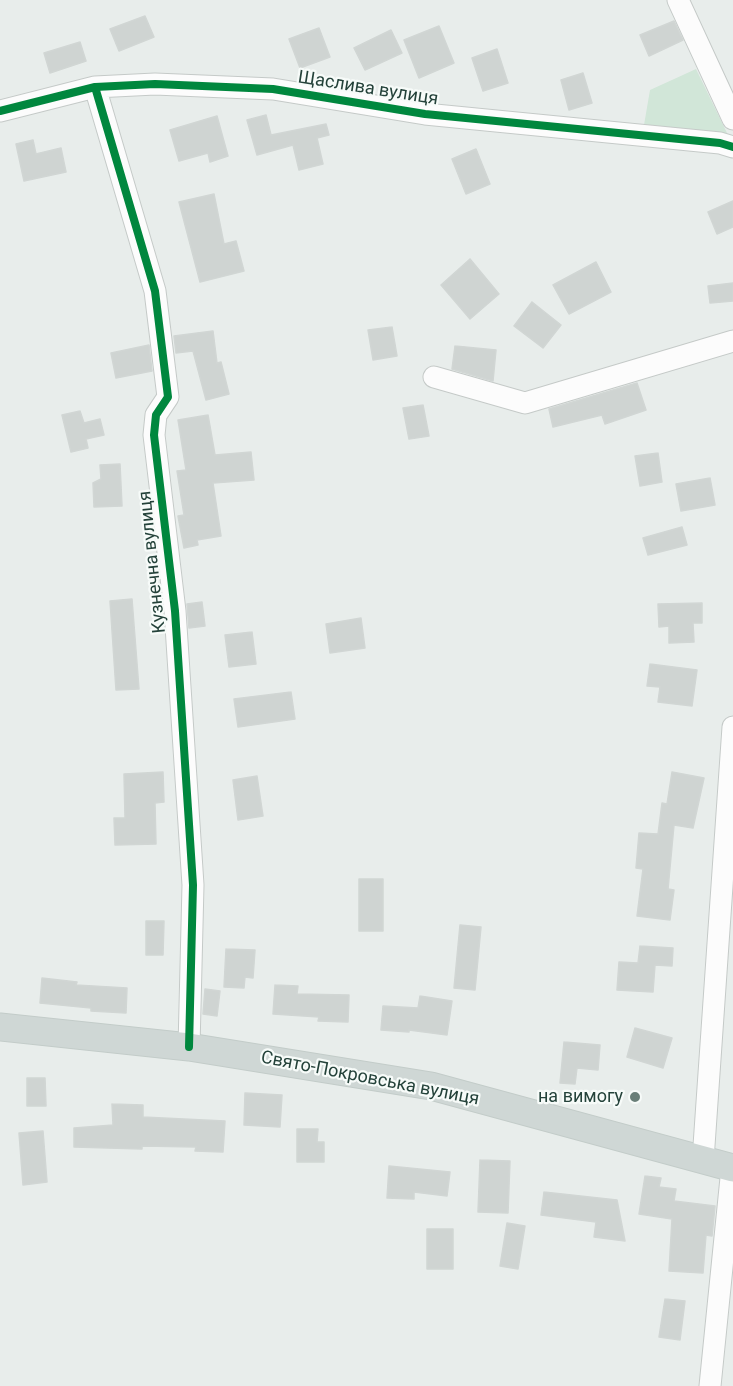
<!DOCTYPE html>
<html>
<head>
<meta charset="utf-8">
<style>
  body { margin:0 }
  canvas { display:block; background:#e8edeb }
</style>
</head>
<body>
<canvas width="733" height="1386"></canvas>
<script>
const g = document.querySelector('canvas').getContext('2d');
g.lineJoin = 'round';
function fillPath(path, color) { g.fillStyle = color; g.fill(path, 'evenodd'); }
const poly = rows => new Path2D(rows.map(r => 'M' + r).join(''));
function trace(path, color, width, dash) { g.strokeStyle = color; g.lineWidth = width; g.lineCap = dash ? 'butt' : 'round'; g.setLineDash(dash || []); g.stroke(path); }
function drawText(font, color, halo, rows, align = 'center') {
  g.font = font + ' Roboto,sans-serif'; g.lineWidth = 4.5; g.setLineDash([]); g.textBaseline = 'middle'; g.strokeStyle = halo; g.fillStyle = color; for (const [text, x, y, turn = 0] of rows) {
    g.save(); g.translate(x, y); g.rotate((+turn || 0) * Math.PI / 180); g.textAlign = isNaN(turn) ? turn : align; if (halo) g.strokeText(text, 0, 0); g.fillText(text, 0, 0); g.restore();
  }
}
fillPath(poly([
  [696,69,727,133,644,125,650,90]
]), '#d1e6d8');
const building = poly([
  [145,16,154,37,119,51,110,29,145,16],
  [674,21,683,40,649,56,640,35,674,21],
  [439,26,454,63,419,78,404,40,439,26],
  [319,28,330,57,300,68,289,39,319,28],
  [391,30,402,53,365,70,354,48,391,30],
  [80,42,86,61,50,73,44,53,80,42],
  [497,49,508,83,483,91,472,58,497,49],
  [583,73,592,103,569,110,561,80,583,73],
  [266,115,271,135,326,124,329,135,317,138,323,164,299,170,293,145,257,155,247,120,266,115],
  [217,116,228,156,210,162,208,153,179,161,170,130,217,116],
  [33,140,36,154,61,148,66,172,24,181,16,144,33,140],
  [476,149,490,184,466,194,452,159,476,149],
  [214,194,224,244,236,241,244,271,200,282,179,202,214,194],
  [733,201,733,227,717,234,708,212,733,201],
  [470,259,499,294,470,319,441,285,470,259],
  [596,262,611,292,569,314,553,285,596,262],
  [733,283,733,301,710,303,708,286,733,283],
  [532,302,561,325,543,348,514,326,532,302],
  [392,327,397,356,373,360,368,330,392,327],
  [213,331,217,363,221,362,229,394,206,400,193,351,176,353,174,336,213,331],
  [149,345,152,371,116,378,111,353,149,345],
  [455,346,496,350,493,381,452,369,455,346],
  [637,383,646,410,605,424,602,415,553,427,549,409,637,383],
  [423,405,429,436,409,439,403,408,423,405],
  [80,411,84,423,100,419,104,435,86,439,88,448,71,452,62,415,80,411],
  [208,415,215,455,251,452,254,480,213,483,221,536,197,540,198,545,184,548,178,516,184,515,177,471,186,470,178,420,208,415],
  [658,453,662,482,640,486,635,456,658,453],
  [120,464,122,506,94,507,93,483,101,479,100,465,120,464],
  [710,478,715,505,681,511,676,484,710,478],
  [682,527,687,545,648,555,643,538,682,527],
  [132,599,139,689,116,690,110,601,132,599],
  [202,602,205,626,189,628,187,604,202,602],
  [702,603,702,623,693,623,694,642,669,643,669,626,659,627,658,604,702,603],
  [361,618,365,648,330,653,326,624,361,618],
  [252,632,256,664,229,667,225,635,252,632],
  [650,664,697,670,692,706,658,702,660,687,647,686,650,664],
  [291,692,295,719,238,727,234,699,291,692],
  [163,772,164,802,155,803,156,844,115,845,114,818,125,818,124,774,163,772],
  [672,772,704,778,693,828,674,825,668,889,674,890,670,920,637,916,643,869,636,868,639,833,658,834,662,803,667,804,672,772],
  [257,776,263,816,238,820,233,780,257,776],
  [359,879,383,879,383,931,359,931,359,879],
  [146,921,164,921,163,955,146,955,146,921],
  [460,925,481,927,475,990,454,988,460,925],
  [640,946,673,948,672,966,655,965,653,992,617,990,619,962,638,963,640,946],
  [226,949,255,950,253,978,245,977,244,988,224,987,226,949],
  [42,978,77,982,76,985,127,988,126,1013,91,1011,91,1008,40,1003,42,978],
  [275,985,298,986,297,994,349,995,348,1022,318,1021,319,1017,273,1014,275,985],
  [205,989,220,991,217,1016,203,1014,205,989],
  [420,996,452,1001,447,1035,409,1030,409,1032,381,1030,383,1006,418,1008,420,996],
  [635,1028,672,1038,663,1068,627,1057,635,1028],
  [564,1042,600,1045,598,1070,577,1068,575,1084,560,1083,564,1042],
  [27,1078,45,1078,46,1106,27,1106,27,1078],
  [245,1093,282,1095,280,1127,244,1125,245,1093],
  [112,1104,143,1105,143,1117,225,1121,223,1152,195,1151,196,1147,142,1146,142,1149,74,1147,74,1128,113,1125,112,1104],
  [297,1129,318,1129,317,1142,324,1142,324,1162,297,1162,297,1129],
  [43,1131,47,1182,23,1185,19,1133,43,1131],
  [480,1160,510,1161,508,1213,478,1212,480,1160],
  [389,1166,450,1172,447,1196,414,1192,414,1199,387,1198,389,1166],
  [645,1176,661,1178,659,1187,676,1189,674,1201,715,1206,712,1236,706,1235,703,1273,669,1271,672,1219,639,1214,645,1176],
  [544,1192,617,1200,625,1241,594,1237,596,1222,541,1215,544,1192],
  [507,1223,525,1226,518,1269,500,1266,507,1223],
  [427,1229,453,1229,453,1269,427,1269,427,1229],
  [665,1299,685,1301,680,1340,659,1337,665,1299]
]);
fillPath(building, '#cfd4d2');
trace(building, '#d1d6d4', 1.5);
const minor = poly([
  [678,0,733,119],
  [95,87,155,291,168,397,156,415,154,435,175,611,193,885,189,1047],
  [0,111,95,87,155,84,273,89,425,114,720,143,733,147],
  [434,377,525,403,733,341],
  [703,1160,733,727],
  [710,1386,732,1168]
]);
const major = poly([
  [0,1027,189,1047,431,1086,733,1168]
]);
trace(minor, '#c5cac8', 23);
trace(major, '#c3ccc9', 29);
trace(minor, '#fcfcfc', 21);
trace(major, '#cfd7d5', 27);
trace(poly([
  [95,87,155,291,168,397,156,415,154,435,175,611,193,885,189,1047],
  [0,111,95,87,155,84,273,89,425,114,720,143,733,147]
]), '#00873e', 8);
for (const [x, y, r, color] of [
  [635,1097,6,"#697e78"]
]) { const dot = new Path2D(); dot.arc(x, y, r, 0, 2 * Math.PI); g.fillStyle = color; g.fill(dot); trace(dot, '#f7fbf9', 2); }
drawText('18px', '#24423a', '#f7fbf9', [
  ["Щаслива вулиця",368,89,9],
  ["Кузнечна вулиця",153,562,-96],
  ["Свято-Покровська вулиця",370,1079,11]
]);
drawText('18px', '#24423a', '#f7fbf9', [
  ["на вимогу",623,1097]
], 'right');
</script>
</body>
</html>
